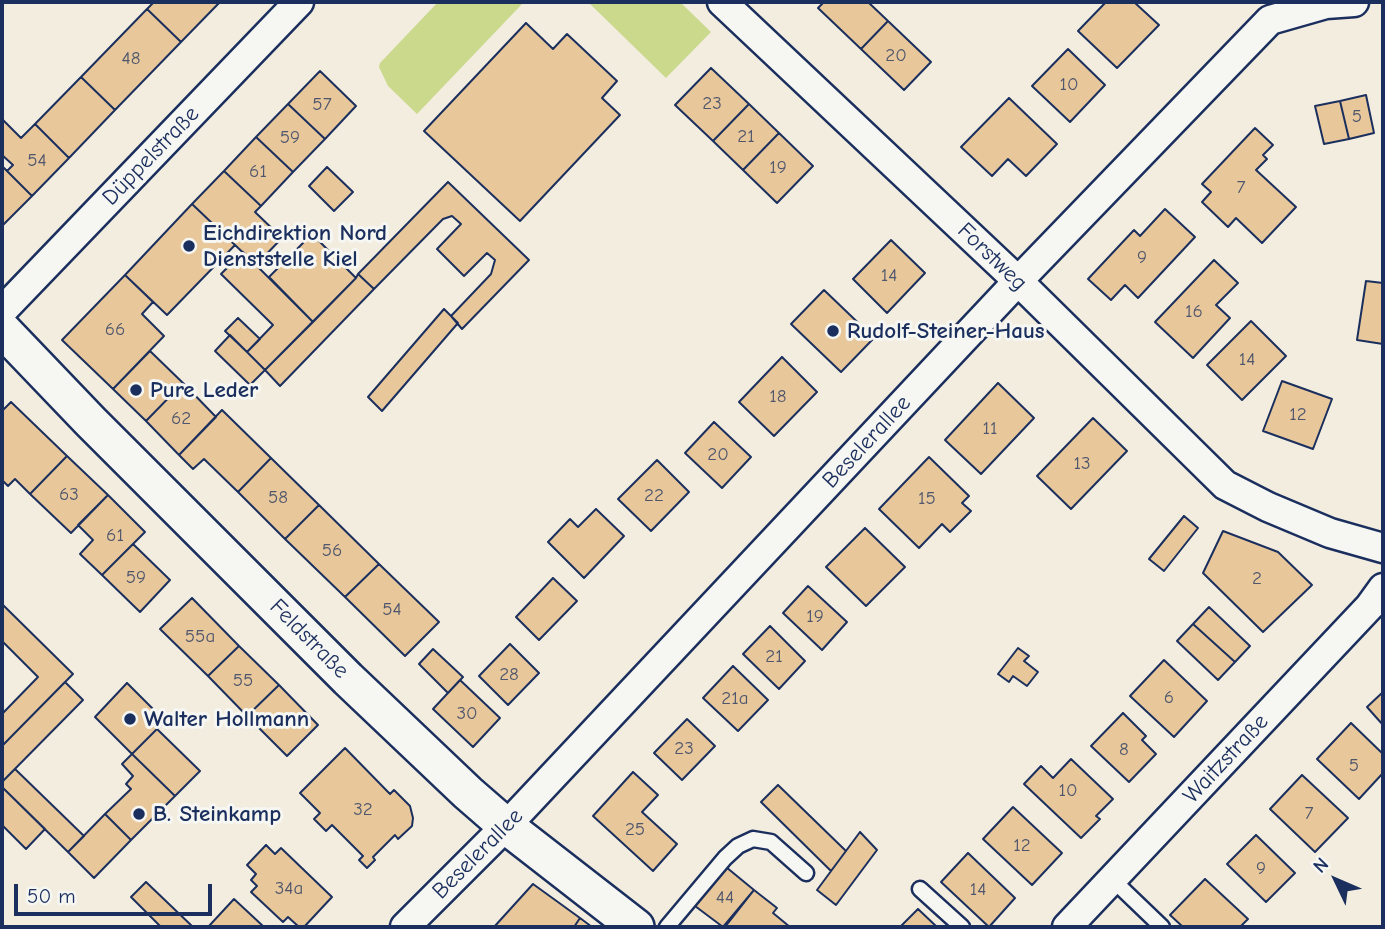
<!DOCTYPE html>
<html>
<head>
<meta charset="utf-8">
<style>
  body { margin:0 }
  #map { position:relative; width:1385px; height:929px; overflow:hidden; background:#f3ede0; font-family:"Comic Neue",sans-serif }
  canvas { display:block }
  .frame { position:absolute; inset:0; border:4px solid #1b2f5e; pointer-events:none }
  .north { position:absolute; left:1301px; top:845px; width:70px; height:70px; -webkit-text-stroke:5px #f6f6f2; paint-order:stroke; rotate:314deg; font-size:19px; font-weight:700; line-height:28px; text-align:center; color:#1b2f5e }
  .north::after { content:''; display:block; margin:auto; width:24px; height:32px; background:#1b2f5e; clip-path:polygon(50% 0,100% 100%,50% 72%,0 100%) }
  .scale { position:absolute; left:14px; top:884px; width:198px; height:32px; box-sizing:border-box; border:4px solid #1b2f5e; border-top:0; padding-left:9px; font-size:21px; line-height:24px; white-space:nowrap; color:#1b2f5e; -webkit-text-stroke:5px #f6f6f2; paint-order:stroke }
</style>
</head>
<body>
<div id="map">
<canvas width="1385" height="929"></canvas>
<div class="frame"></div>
<div class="north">N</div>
<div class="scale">50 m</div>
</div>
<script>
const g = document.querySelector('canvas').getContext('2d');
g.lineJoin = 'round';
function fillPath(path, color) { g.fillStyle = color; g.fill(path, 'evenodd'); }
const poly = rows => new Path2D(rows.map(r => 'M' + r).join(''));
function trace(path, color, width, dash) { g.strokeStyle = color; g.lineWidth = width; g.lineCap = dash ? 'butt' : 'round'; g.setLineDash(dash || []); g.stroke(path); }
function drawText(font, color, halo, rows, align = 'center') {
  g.font = font + ' "Comic Neue",sans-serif'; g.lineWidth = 6; g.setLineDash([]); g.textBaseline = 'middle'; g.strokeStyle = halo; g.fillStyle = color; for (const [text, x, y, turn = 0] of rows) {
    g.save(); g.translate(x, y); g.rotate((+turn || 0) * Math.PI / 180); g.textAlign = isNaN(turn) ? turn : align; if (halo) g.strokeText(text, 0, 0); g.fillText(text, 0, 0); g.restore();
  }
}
fillPath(poly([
  [438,2,524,2,417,114,388,86,379,67,380,63],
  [588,2,680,2,711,32,666,78]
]), '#cbd98d');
const building = poly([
  [154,2,220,2,181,42,147,9,154,2],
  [824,2,868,2,888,21,861,49,818,8,824,2],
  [1106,2,1134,2,1159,25,1117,68,1078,31,1106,2],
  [147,9,181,42,115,110,81,77,147,9],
  [888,21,931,62,904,90,861,49,888,21],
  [526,23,553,49,567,34,617,81,602,98,620,115,520,221,424,131,526,23],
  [1068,49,1105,85,1070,122,1032,86,1068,49],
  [711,68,749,104,713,141,675,105,711,68],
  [320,71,356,106,325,139,288,104,320,71],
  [81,77,115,110,69,158,35,124,81,77],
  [1366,95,1374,133,1349,139,1340,101,1366,95],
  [1009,98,1057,144,1026,176,1008,159,992,176,961,147,1009,98],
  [1340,101,1349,139,1324,144,1315,106,1340,101],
  [288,104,325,139,293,172,256,137,288,104],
  [749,104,779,133,743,170,713,141,749,104],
  [2,119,21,138,35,124,69,158,32,196,7,171,13,165,2,155,2,119],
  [1255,128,1273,145,1263,155,1267,159,1256,170,1296,207,1262,243,1236,218,1228,227,1202,202,1211,192,1202,184,1255,128],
  [779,133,813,166,777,203,743,170,779,133],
  [256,137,293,172,261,206,224,171,256,137],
  [2,166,32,196,2,226,2,166],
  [327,167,353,192,334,211,309,186,327,167],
  [224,171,261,206,255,212,282,238,256,265,192,204,224,171],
  [448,182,529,260,462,329,451,316,491,274,495,260,487,253,464,276,437,249,461,224,452,216,443,219,374,289,358,274,448,182],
  [192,204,235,245,167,315,125,275,192,204],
  [1165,209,1195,237,1138,298,1125,285,1111,300,1088,279,1134,230,1140,236,1165,209],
  [312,234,356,278,313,322,269,277,312,234],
  [891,240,925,273,887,313,853,279,891,240],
  [243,252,313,322,265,370,247,352,273,325,221,274,243,252],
  [1214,260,1238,283,1216,305,1230,318,1193,358,1155,322,1214,260],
  [358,274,374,289,280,386,265,370,356,278,358,274],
  [125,275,153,302,142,314,164,336,113,389,62,340,125,275],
  [1366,281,1383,283,1383,344,1357,340,1366,281],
  [824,290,874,338,841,372,791,324,824,290],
  [444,309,458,323,382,411,368,397,444,309],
  [238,318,260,339,247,352,225,331,238,318],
  [1251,321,1286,356,1242,400,1207,365,1251,321],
  [230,335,265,370,250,385,215,351,230,335],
  [150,351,183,383,146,421,113,389,150,351],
  [782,357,817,392,774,436,739,402,782,357],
  [1282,381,1332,399,1313,449,1263,431,1282,381],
  [183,383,216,417,179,455,146,421,183,383],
  [998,383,1034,418,981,474,945,440,998,383],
  [11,402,67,456,30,494,15,479,8,486,2,480,2,411,11,402],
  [222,410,271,458,238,492,204,459,193,469,179,455,222,410],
  [1093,418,1127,451,1071,509,1037,476,1093,418],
  [714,422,751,457,722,488,685,453,714,422],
  [67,456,108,495,71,533,30,494,67,456],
  [929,457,969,496,962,503,971,511,950,532,942,524,919,548,879,509,929,457],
  [271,458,319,505,285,539,238,492,271,458],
  [657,460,689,492,651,531,618,499,657,460],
  [108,495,145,532,102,575,80,554,93,540,78,525,108,495],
  [319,505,379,564,345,597,285,539,319,505],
  [596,509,624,536,584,578,548,542,570,519,578,527,596,509],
  [1184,516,1198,528,1164,571,1149,559,1184,516],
  [865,528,905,567,866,606,826,567,865,528],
  [1223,531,1278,552,1312,585,1263,632,1203,573,1223,531],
  [133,544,170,580,140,612,102,575,133,544],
  [379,564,439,622,405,656,345,597,379,564],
  [553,578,577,601,539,640,516,617,553,578],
  [808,586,847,622,822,650,783,613,808,586],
  [192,598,239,646,208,676,160,629,192,598],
  [2,604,73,674,2,746,2,714,38,677,2,641,2,604],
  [1209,607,1250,646,1235,662,1193,624,1209,607],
  [1193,624,1235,662,1218,680,1177,641,1193,624],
  [770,626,805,661,779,689,743,654,770,626],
  [510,644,539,673,508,705,479,676,510,644],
  [239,646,279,685,247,716,208,676,239,646],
  [1018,648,1029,656,1024,661,1038,672,1027,686,1013,676,1009,682,998,674,1018,648],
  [433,649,463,677,448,693,419,664,433,649],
  [1164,660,1207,701,1174,737,1130,696,1164,660],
  [733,666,768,700,738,731,703,698,733,666],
  [460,680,500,718,473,747,433,709,460,680],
  [65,682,83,700,2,782,2,746,65,682],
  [127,683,165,721,132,754,95,717,127,683],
  [279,685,318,725,287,756,247,716,279,685],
  [1383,692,1383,725,1367,707,1383,692],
  [1123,713,1146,736,1142,740,1156,754,1129,782,1091,746,1123,713],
  [687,719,715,746,682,780,654,753,687,719],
  [1351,723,1383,754,1383,773,1359,799,1317,759,1351,723],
  [157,729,200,771,175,796,132,754,157,729],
  [345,748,390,794,394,790,410,806,413,818,412,826,398,839,395,835,373,857,375,860,367,868,359,860,363,856,332,825,326,831,314,819,320,813,300,793,345,748],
  [132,754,175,796,131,840,105,814,131,789,126,784,133,776,122,764,132,754],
  [1071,759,1113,799,1096,816,1100,819,1081,838,1024,784,1041,766,1053,778,1071,759],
  [15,769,84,836,68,852,2,787,2,782,15,769],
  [633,772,658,795,642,812,677,844,653,871,593,816,633,772],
  [1302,775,1348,818,1315,852,1270,809,1302,775],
  [778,785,846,851,831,871,761,802,778,785],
  [2,787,45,829,26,849,2,825,2,787],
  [1013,807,1062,853,1032,885,983,839,1013,807],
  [105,814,131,840,94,878,68,852,105,814],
  [860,832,877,850,836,905,817,890,860,832],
  [1256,835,1295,873,1266,902,1227,864,1256,835],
  [266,845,275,854,281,848,332,897,304,927,299,927,288,917,283,922,251,892,257,886,251,880,256,874,247,865,266,845],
  [968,853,1015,898,989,927,941,882,968,853],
  [726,867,754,890,723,927,695,906,726,867],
  [1205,879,1248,919,1240,927,1183,927,1170,915,1205,879],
  [146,882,193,927,161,927,131,897,146,882],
  [533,884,580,918,574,927,494,927,533,884],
  [754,890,777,908,773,913,790,927,725,927,754,890],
  [234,899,264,927,209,926,234,899],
  [918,909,937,927,900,927,918,909],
  [580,918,592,927,574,927,580,918]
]);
fillPath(building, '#e8c89a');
trace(building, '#1b2f5e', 2);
const service = poly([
  [1112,879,1162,927],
  [920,889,962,927],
  [667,927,725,858,738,846,753,839,771,842,806,873]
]);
const minor = poly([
  [722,2,1018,281,1225,485,1268,507,1330,533,1383,548],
  [2,311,299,2],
  [405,927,506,826,1018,281,1270,20,1326,4,1354,2],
  [1067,927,1370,606,1383,588]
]);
const tertiary = poly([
  [2,329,91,422,348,679,468,793,506,826,636,927]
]);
trace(service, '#1b2f5e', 19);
trace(minor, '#1b2f5e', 33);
trace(tertiary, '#1b2f5e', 40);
trace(service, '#f6f6f2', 14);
trace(minor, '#f6f6f2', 28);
trace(tertiary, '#f6f6f2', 35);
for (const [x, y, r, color] of [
  [189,246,7,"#1b2f5e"],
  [833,331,7,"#1b2f5e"],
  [136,390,7,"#1b2f5e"],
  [130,719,7,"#1b2f5e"],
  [139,814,7,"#1b2f5e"]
]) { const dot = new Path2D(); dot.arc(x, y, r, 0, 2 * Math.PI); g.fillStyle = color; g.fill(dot); trace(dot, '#f6f6f2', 2.5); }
drawText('19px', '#4e556d', null, [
  ["20",896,56],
  ["48",131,59],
  ["10",1069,85],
  ["23",712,104],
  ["57",322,105],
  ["5",1357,117],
  ["21",746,137],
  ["59",290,138],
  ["54",37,161],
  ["19",778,168],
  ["61",258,172],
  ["7",1241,188],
  ["9",1142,258],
  ["14",889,276],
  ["16",1194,312],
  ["66",115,330],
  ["14",1247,360],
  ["18",778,397],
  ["12",1298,415],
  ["62",181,419],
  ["11",990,429],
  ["20",718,455],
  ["13",1082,464],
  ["63",69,495],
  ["22",654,496],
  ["58",278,498],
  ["15",927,499],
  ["61",115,536],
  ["56",332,551],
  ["59",136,578],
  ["2",1257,579],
  ["54",392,610],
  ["19",815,617],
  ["55a",200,637],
  ["21",774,657],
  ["28",509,675],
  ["55",243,681],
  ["6",1169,698],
  ["21a",735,699],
  ["30",467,714],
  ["23",684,749],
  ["8",1124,750],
  ["5",1354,766],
  ["10",1068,791],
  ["32",363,810],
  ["7",1309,814],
  ["25",635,830],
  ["12",1022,846],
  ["9",1261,869],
  ["34a",289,889],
  ["14",978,890],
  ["44",725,898]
]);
drawText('23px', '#1b2f5e', '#f6f6f2', [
  ["Düppelstraße",151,156,-46],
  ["Forstweg",992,257,44],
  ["Beselerallee",867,442,-47],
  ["Feldstraße",309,639,45],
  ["Waitzstraße",1226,759,-47],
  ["Beselerallee",478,854,-45]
]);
drawText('bold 23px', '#1b2f5e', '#f6f6f2', [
  ["Eichdirektion Nord",203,233],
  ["Dienststelle Kiel",203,259],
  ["Rudolf-Steiner-Haus",847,331],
  ["Pure Leder",150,390],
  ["Walter Hollmann",144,719],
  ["B. Steinkamp",153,814]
], 'left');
</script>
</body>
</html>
